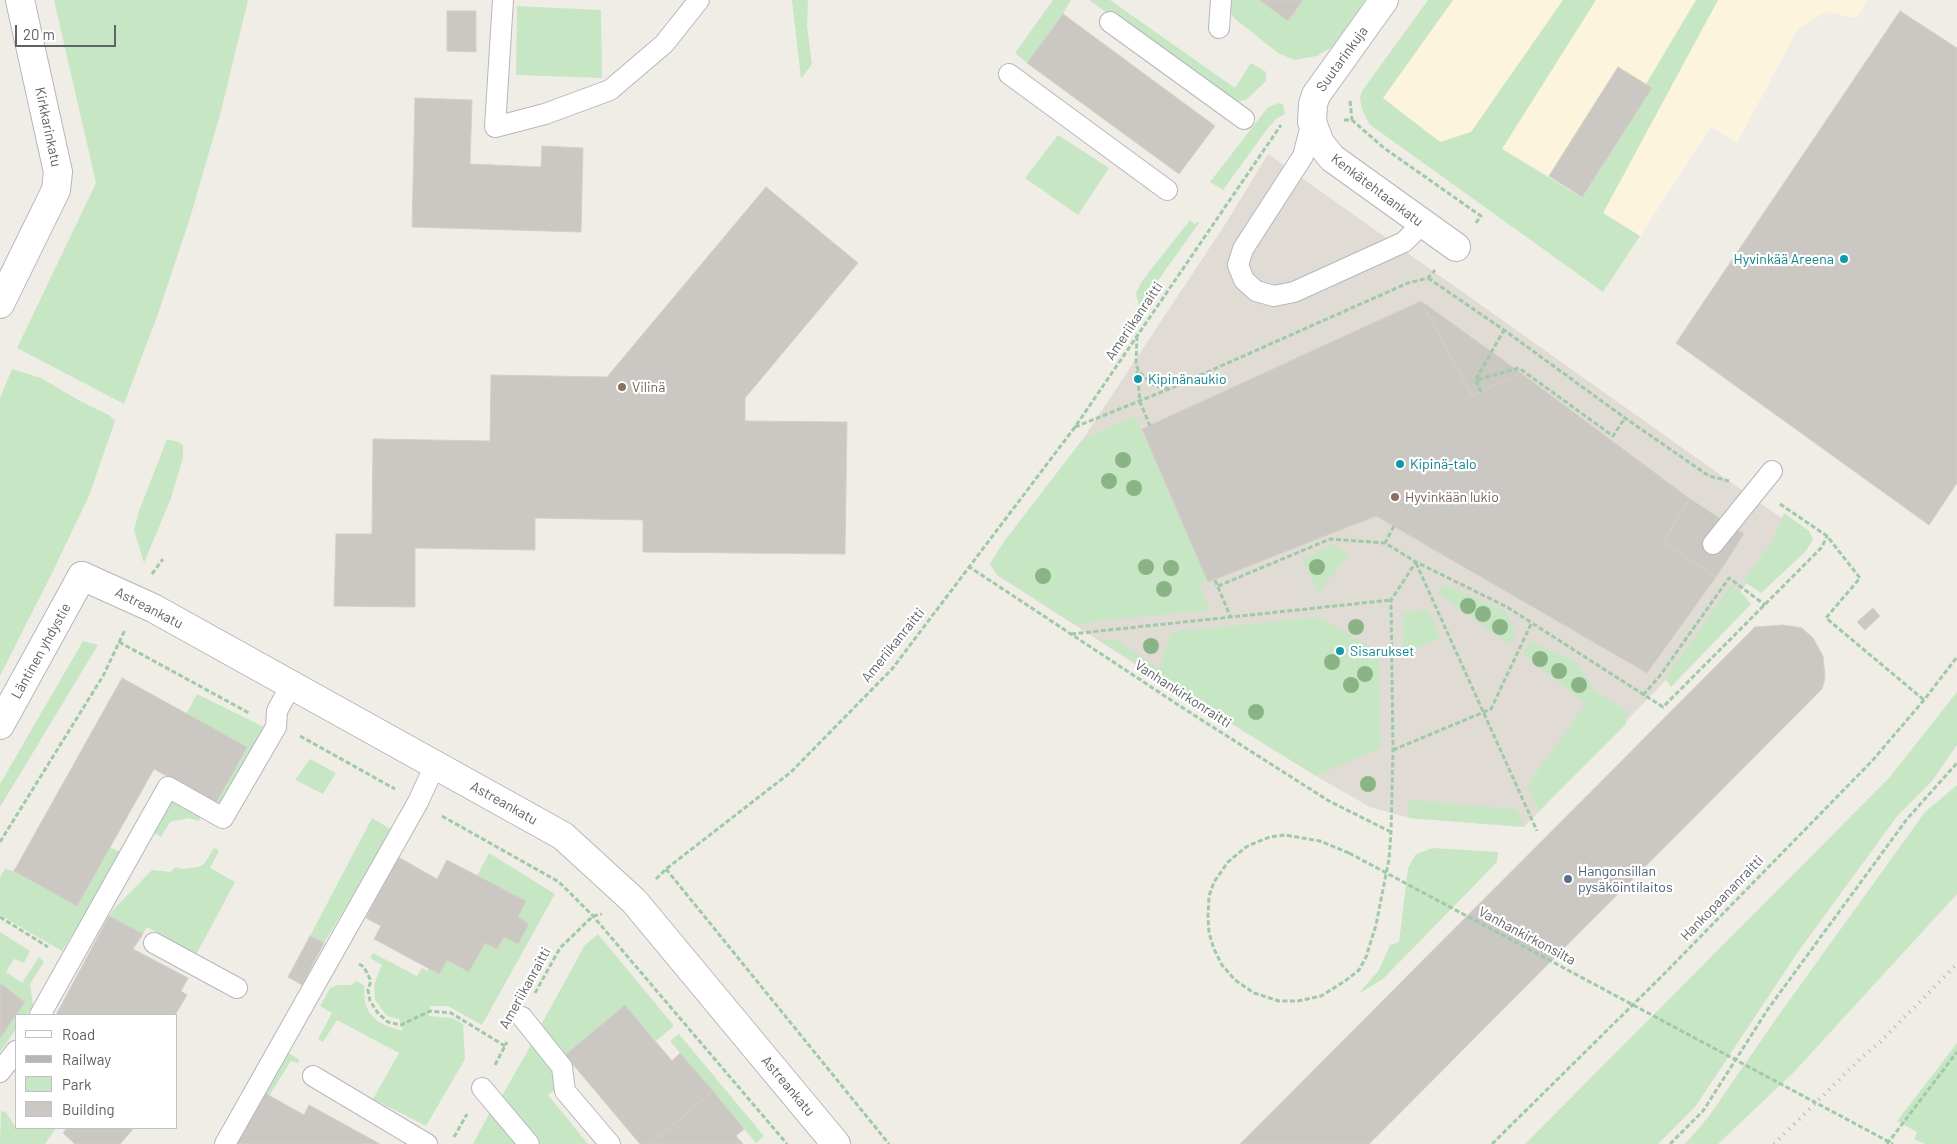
<!DOCTYPE html>
<html>
<head>
<meta charset="utf-8">
<style>
  body { margin:0 }
  #map { position:relative; width:1957px; height:1144px; overflow:hidden; background:#f0ede7; font-family:Barlow,sans-serif }
  canvas { display:block }
  .legend { position:absolute; left:15px; top:1014px; width:162px; height:115px; box-sizing:border-box; background:#fff; border:1px solid #bfc1c2; margin:0; padding:6px 9px; list-style:none; font-size:15px; color:#5e6367 }
  .legend li { display:flex; align-items:center; gap:10px; height:25px }
  .legend b { width:25px; border:1px solid #bfc1c2 }
  .scale { position:absolute; left:15px; top:25px; width:101px; height:22px; box-sizing:border-box; border:2px solid #5e6367; border-top:0; padding-left:6px; font-size:15px; line-height:18px; white-space:nowrap; color:#5e6367; -webkit-text-stroke:4px #fff; paint-order:stroke }
</style>
</head>
<body>
<div id="map">
<canvas width="1957" height="1144"></canvas>
<ul class="legend">
<li><b style="height:6px;background:#fff"></b>Road</li>
<li><b style="height:6px;background:#b5b6b7"></b>Railway</li>
<li><b style="height:14px;background:#c7e7c4"></b>Park</li>
<li><b style="height:14px;background:#cbc8c3"></b>Building</li>
</ul>
<div class="scale">20 m</div>
</div>
<script>
const g = document.querySelector('canvas').getContext('2d');
g.lineJoin = 'round';
function fillPath(path, color) { g.fillStyle = color; g.fill(path, 'evenodd'); }
const poly = rows => new Path2D(rows.map(r => 'M' + r).join(''));
function trace(path, color, width, dash) { g.strokeStyle = color; g.lineWidth = width; g.lineCap = dash ? 'butt' : 'round'; g.setLineDash(dash || []); g.stroke(path); }
function drawText(font, color, halo, rows, align = 'center') {
  g.font = font + ' Barlow,sans-serif'; g.lineWidth = 4.5; g.setLineDash([]); g.textBaseline = 'middle'; g.strokeStyle = halo; g.fillStyle = color; for (const [text, x, y, turn = 0] of rows) {
    g.save(); g.translate(x, y); g.rotate((+turn || 0) * Math.PI / 180); g.textAlign = isNaN(turn) ? turn : align; if (halo) g.strokeText(text, 0, 0); g.fillText(text, 0, 0); g.restore();
  }
}
fillPath(poly([
  [1453,0,1867,0,1857,18,1825,12,1798,29,1737,143,1711,127,1640,236,1549,176,1502,149,1456,154,1383,98]
]), '#fdf4de');
fillPath(poly([
  [1268,154,1794,527,1666,680,1524,827,1409,818,1370,807,1316,776,1155,677,997,575,990,564,1003,543,1083,439,1226,223]
]), '#e0dcd5');
fillPath(poly([
  [54,0,248,0,221,111,190,218,158,314,124,404,17,348,96,183],
  [792,0,808,0,807,26,812,64,801,79],
  [1053,0,1071,0,1063,14,1027,63,1015,53],
  [1089,0,1110,0,1235,88,1251,63,1266,72,1266,81,1246,100,1233,102],
  [1230,0,1259,0,1288,21,1303,0,1365,0,1332,47,1317,56,1294,60,1278,53,1234,18,1230,11],
  [1428,0,1453,0,1383,98,1440,142,1471,132,1563,0,1596,0,1502,149,1581,197,1652,88,1646,84,1696,0,1718,0,1603,213,1640,236,1603,292,1369,124,1362,109,1360,98,1362,91],
  [517,6,601,10,602,78,516,75],
  [1279,103,1283,104,1285,114,1276,119,1268,128,1223,190,1210,182,1268,107],
  [1058,135,1109,168,1078,215,1025,178],
  [1190,220,1195,224,1198,221,1199,223,1139,307,1136,293,1142,281],
  [12,369,41,378,80,401,109,415,115,421,89,496,52,573,0,676,0,398],
  [1135,416,1208,582,1199,584,1210,610,1097,621,1078,626,997,575,990,564,1003,543,1083,439],
  [167,439,178,442,183,445,183,458,171,498,144,563,134,530,139,511],
  [1784,513,1809,531,1813,540,1805,552,1761,593,1743,581,1773,540],
  [1333,544,1349,554,1318,594,1302,559],
  [1445,584,1506,612,1516,635,1510,645,1437,593],
  [1731,585,1744,595,1751,604,1671,687,1665,679],
  [1429,609,1440,638,1403,654,1403,613],
  [1319,617,1379,652,1381,748,1316,776,1099,640,1115,639,1159,668,1171,632],
  [83,641,98,645,0,807,0,784],
  [1530,641,1577,662,1595,691,1627,711,1626,724,1539,811,1527,786,1586,703,1523,655],
  [1957,692,1957,745,1932,781,1898,815,1798,952,1695,1107,1658,1144,1525,1144,1889,778],
  [197,694,264,727,265,732,220,805,216,803,186,714],
  [310,759,336,773,323,794,295,780],
  [1957,785,1957,894,1794,1072,1718,1144,1685,1144,1709,1116,1778,1016,1925,812],
  [172,798,203,815,198,821,189,818,170,822,161,837,152,832],
  [1408,800,1517,809,1524,827,1409,818],
  [372,818,392,830,324,943,310,936],
  [110,847,122,853,62,951,0,915,0,877,5,869,14,871],
  [214,848,219,851,210,868,235,882,196,955,147,927,143,934,109,916,113,910,152,870,171,872,175,867,183,869,198,867,204,864],
  [1433,848,1498,852,1497,862,1383,979,1358,994,1379,970,1390,945,1399,942,1408,868,1416,854],
  [489,853,555,894,482,1025,448,1006,430,1006,429,1016,452,1018,463,1024,465,1059,426,1126,373,1099,399,1053,337,1020,323,1042,318,1039,332,1013,320,1006,330,988,338,985,352,985,356,981,364,985,365,1003,369,1012,377,1021,387,1026,403,1031,399,1019,387,1016,375,1000,374,984,382,965,370,958,373,953,417,976,422,968,427,971,430,968,439,973,447,960,469,972,485,943,497,949,504,937,518,944,529,924,518,917,526,901,477,876],
  [0,932,30,951,24,963,14,959,6,972,22,983,39,957,44,962,30,984,33,1006,26,1015,16,1015,16,1029,0,1052,0,1038,25,1002,0,983],
  [598,934,674,1026,656,1041,625,1005,565,1055,541,1025,585,945],
  [679,1034,764,1136,756,1143,670,1041],
  [1957,1043,1957,1144,1925,1144,1914,1139,1917,1132,1897,1121],
  [531,1045,563,1083,548,1095,588,1144,539,1144,500,1099],
  [289,1053,300,1060,298,1063,291,1061,269,1096,263,1093],
  [491,1110,517,1144,473,1144],
  [1,1111,6,1112,16,1128,56,1128,45,1144,0,1144]
]), '#c7e7c4');
const building = poly([
  [1259,0,1303,0,1288,21,1259,0],
  [447,11,476,11,476,52,447,51,447,11],
  [1900,11,1957,48,1957,483,1929,525,1676,343,1900,11],
  [1063,14,1215,126,1179,174,1027,63,1063,14],
  [1618,67,1652,88,1582,197,1549,176,1618,67],
  [415,98,472,100,470,164,541,167,542,146,583,148,581,232,412,227,415,98],
  [766,187,858,263,745,398,745,421,847,422,845,554,643,552,643,520,535,518,535,550,415,548,415,607,334,606,336,534,372,534,373,439,490,441,491,375,607,377,766,187],
  [1421,301,1472,396,1521,373,1690,499,1663,542,1716,577,1647,673,1376,516,1208,582,1142,429,1421,301],
  [1421,301,1521,373,1472,396,1421,301],
  [1690,499,1744,534,1716,577,1663,542,1690,499],
  [1873,608,1880,616,1865,630,1857,622,1873,608],
  [1783,625,1802,628,1813,638,1823,656,1825,678,1822,689,1369,1144,1240,1144,1755,627,1783,625],
  [122,678,247,747,216,803,154,769,77,906,14,871,122,678],
  [398,857,437,879,447,860,526,901,518,917,529,924,518,944,504,937,497,949,485,943,469,972,447,960,439,974,374,939,381,926,366,918,398,857],
  [109,916,143,934,133,949,188,978,181,991,187,995,175,1015,56,1015,109,916],
  [310,936,324,943,302,985,288,977,310,936],
  [0,983,25,1002,0,1038,0,983],
  [625,1005,672,1061,680,1053,713,1091,650,1144,640,1144,565,1055,625,1005],
  [713,1091,744,1129,736,1136,743,1144,650,1144,713,1091],
  [263,1092,304,1115,309,1105,380,1144,235,1144,263,1092],
  [67,1128,134,1128,120,1144,75,1144,63,1133,67,1128]
]);
fillPath(building, '#cbc8c3');
trace(building, '#d5cfc5', 1);
const service = poly([
  [503,0,495,127,545,114,610,90,664,44,699,0],
  [1110,22,1244,119],
  [1219,28,1221,0],
  [1009,74,1167,190],
  [1312,122,1303,156,1243,249,1238,265,1244,280,1256,291,1274,296,1294,292,1404,242,1422,224],
  [1713,544,1772,471],
  [154,943,237,988],
  [40,1015,168,787,223,818,276,727,277,711,291,685],
  [522,1017,562,1067,565,1091,610,1144],
  [0,1072,16,1051],
  [313,1076,427,1144],
  [482,1088,529,1144],
  [225,1144,418,802,435,765]
]);
const minor = poly([
  [1384,0,1316,95,1313,104,1312,122,1320,143,1332,158,1456,247],
  [0,304,56,190,58,172,20,0],
  [82,576,153,608,563,836,634,901,836,1144]
]);
const secondary = poly([
  [0,725,82,576]
]);
trace(service, '#b4b7bb', 22);
trace(minor, '#b4b7bb', 30);
trace(secondary, '#b3b7bb', 30);
trace(poly([
  [1350,101,1352,120],
  [1344,120,1352,120,1384,148,1481,216,1475,224],
  [1428,278,1504,330,1625,418,1709,476,1729,481],
  [1137,336,1136,364,1139,372,1155,386,1169,389],
  [1137,371,1140,402,1150,426],
  [1476,379,1504,330],
  [1481,392,1476,380,1519,368,1613,436,1625,418],
  [1075,427,1169,389,1408,283,1428,278,1435,270],
  [1780,504,1827,536,1860,578,1826,618,1924,700],
  [1394,526,1385,543,1416,562,1507,607,1663,707,1822,547,1827,536],
  [1416,563,1537,831],
  [968,566,1186,710,1329,801,1391,832],
  [152,574,163,559],
  [1215,580,1231,618],
  [1218,586,1330,539,1385,543],
  [1071,634,1391,600],
  [119,642,249,713],
  [1643,695,1659,677,1729,578,1765,605],
  [300,736,395,789],
  [1393,750,1491,709,1532,622],
  [442,816,559,882,593,916,787,1144],
  [0,842,103,676,125,630],
  [1349,853,1320,841,1285,835,1270,837,1257,842,1246,847,1228,862,1214,882,1209,896,1208,916,1209,933,1214,949,1222,965,1235,980,1254,993,1279,1001,1298,1001,1321,996,1345,981,1359,970,1366,957,1376,925,1389,859,1391,832,1393,750,1391,600,1416,562],
  [666,869,889,1144],
  [656,879,666,869,791,772,892,669,1075,427,1281,125],
  [0,917,48,947],
  [359,964,364,967,371,981,368,990,370,1001,378,1013,388,1022,401,1025,430,1011,451,1013,505,1046],
  [535,993,560,948,593,916,602,914],
  [495,1065,507,1042],
  [454,1137,467,1114],
  [1492,1144,1664,974,1872,761,1924,700,1957,657],
  [1670,1144,1703,1111,1768,1009,1907,819,1957,763],
  [1887,1144,1957,1052]
]), '#9ecaa7', 3, [5, 2.5]);
trace(service, '#fff', 20);
trace(minor, '#fff', 28);
trace(secondary, '#fff', 28);
trace(poly([
  [1774,1144,1861,1058,1880,1042,1957,964]
]), '#b5b6b7', 4, [1, 6]);
trace(poly([
  [1349,853,1893,1144]
]), '#9ecaa7', 3, [5, 2.5]);
g.fillStyle = '#8bb486';
for (const [x, y] of [
  [1123,460],
  [1109,481],
  [1134,488],
  [1146,567],
  [1317,567],
  [1171,568],
  [1043,576],
  [1164,589],
  [1468,606],
  [1483,614],
  [1356,627],
  [1500,627],
  [1151,646],
  [1540,659],
  [1332,662],
  [1559,671],
  [1365,674],
  [1351,685],
  [1579,685],
  [1256,712],
  [1368,784]
]) { g.beginPath(); g.arc(x, y, 8, 0, 2 * Math.PI); g.fill(); }
for (const [x, y, r, color] of [
  [1844,259,5,"#0f9aa8"],
  [1138,379,5,"#0f9aa8"],
  [622,387,5,"#8d6e63"],
  [1400,464,5,"#0f9aa8"],
  [1395,497,5,"#8d6e63"],
  [1340,651,5,"#0f9aa8"],
  [1568,879,5,"#5c6f8a"]
]) { const dot = new Path2D(); dot.arc(x, y, r, 0, 2 * Math.PI); g.fillStyle = color; g.fill(dot); trace(dot, '#fff', 2); }
drawText('14px', '#5e6367', '#fff', [
  ["Suutarinkuja",1342,59,-54],
  ["Kirkkarinkatu",48,127,78],
  ["Kenkätehtaankatu",1377,190,37],
  ["Ameriikanraitti",1134,321,-56],
  ["Astreankatu",149,608,27],
  ["Ameriikanraitti",893,645,-51],
  ["Läntinen yhdystie",41,651,-61],
  ["Vanhankirkonraitti",1183,694,33],
  ["Astreankatu",504,803,29],
  ["Hankopaananraitti",1722,898,-46],
  ["Vanhankirkonsilta",1527,936,28],
  ["Ameriikanraitti",525,988,-61],
  ["Astreankatu",788,1086,50]
]);
drawText('14px', '#0d838f', '#fff', [
  ["Hyvinkää Areena",1834,259,"right"],
  ["Kipinänaukio",1148,379],
  ["Kipinä-talo",1410,464],
  ["Sisarukset",1350,651]
], 'left');
drawText('14px', '#785e54', '#fff', [
  ["Vilinä",632,387],
  ["Hyvinkään lukio",1405,497]
], 'left');
drawText('14px', '#4e5e75', '#fff', [
  ["Hangonsillan",1578,871],
  ["pysäköintilaitos",1578,887]
], 'left');
</script>
</body>
</html>
